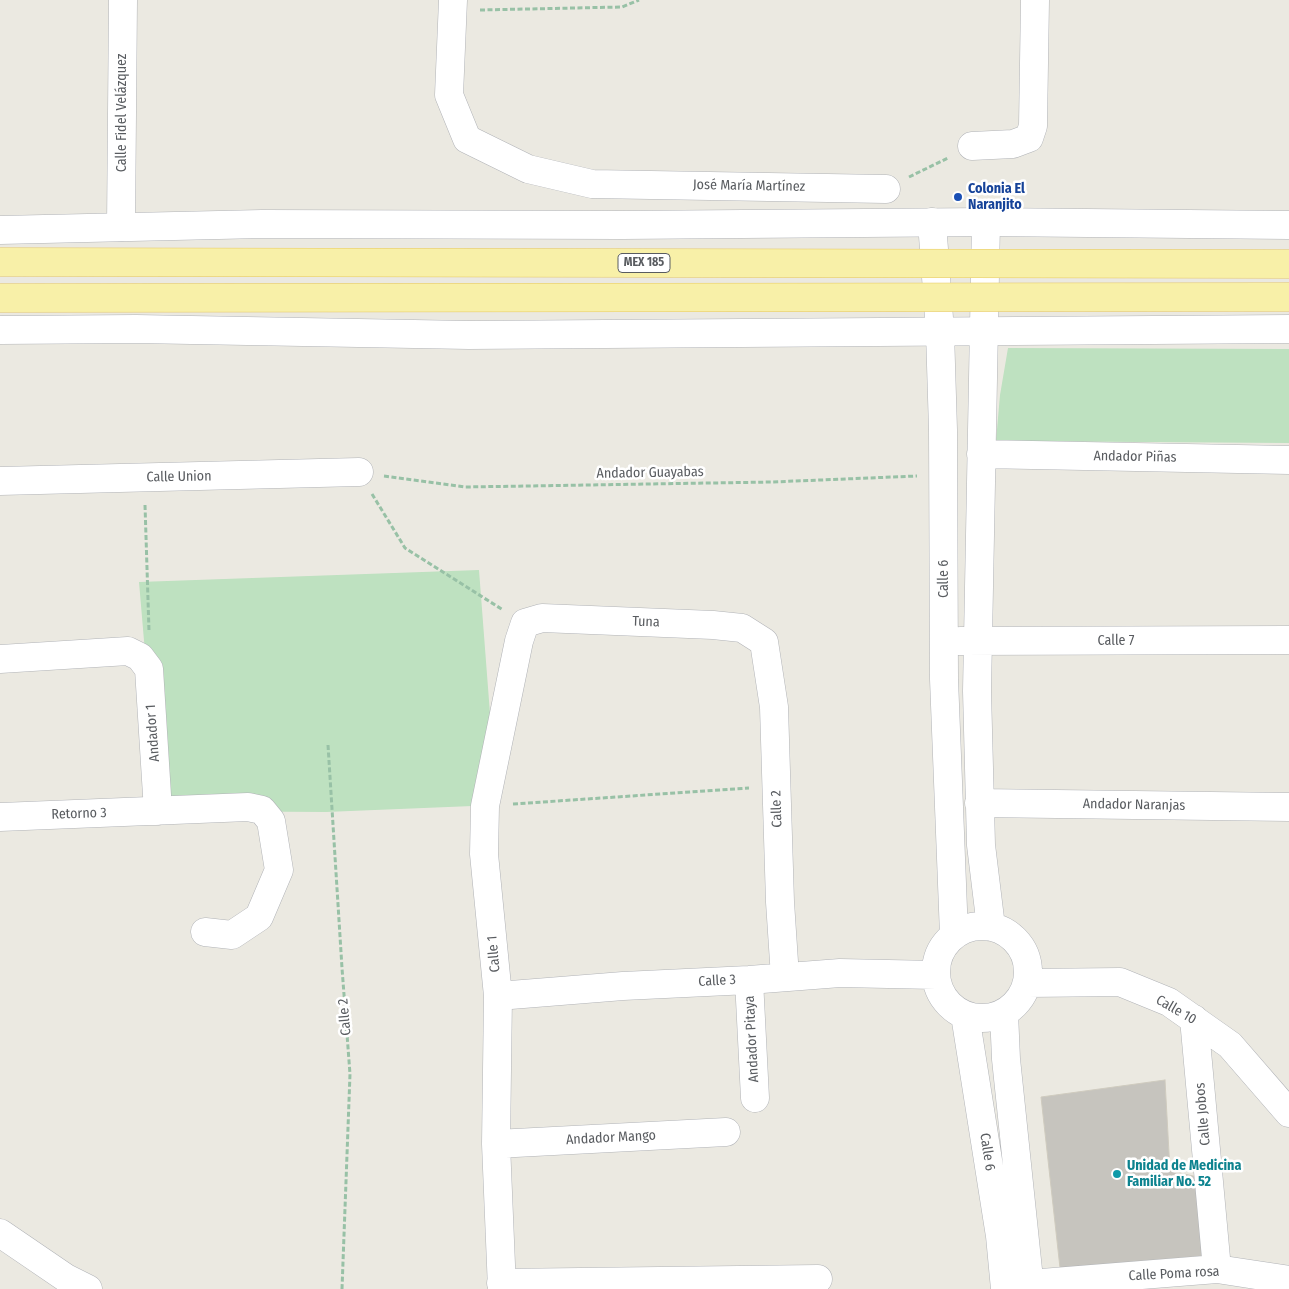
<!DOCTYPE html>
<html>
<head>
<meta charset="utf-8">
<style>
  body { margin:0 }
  canvas { display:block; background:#ebe9e1 }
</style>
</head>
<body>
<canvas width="1289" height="1289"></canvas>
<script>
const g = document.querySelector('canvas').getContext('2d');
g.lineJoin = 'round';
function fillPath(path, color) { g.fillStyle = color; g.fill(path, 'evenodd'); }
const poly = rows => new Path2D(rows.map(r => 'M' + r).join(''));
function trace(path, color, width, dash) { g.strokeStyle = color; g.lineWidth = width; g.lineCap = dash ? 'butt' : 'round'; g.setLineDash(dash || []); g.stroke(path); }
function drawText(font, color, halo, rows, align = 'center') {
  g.font = font + ' "Fira Sans Condensed",sans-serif'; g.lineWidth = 5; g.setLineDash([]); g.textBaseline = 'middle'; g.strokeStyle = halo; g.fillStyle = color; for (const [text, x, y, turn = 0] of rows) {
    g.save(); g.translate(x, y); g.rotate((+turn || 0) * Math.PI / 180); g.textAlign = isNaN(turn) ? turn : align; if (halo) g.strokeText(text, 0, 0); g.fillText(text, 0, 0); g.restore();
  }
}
fillPath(poly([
  [1008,348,1289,349,1289,443,996,441,1000,395],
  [479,570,497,805,326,812,166,811,158,805,139,582]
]), '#bee1c0');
const building = poly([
  [1165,1080,1170,1171,1198,1177,1202,1256,1060,1268,1041,1097,1165,1080]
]);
fillPath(building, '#c6c4be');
trace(building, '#cfcbbf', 1);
const minor = poly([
  [453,0,449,95,467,139,528,169,592,184,886,189],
  [972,146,1013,144,1029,138,1033,126,1035,0],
  [932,222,940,332,943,430,944,679,954,935],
  [986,222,977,691,981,845,991,927],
  [121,227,123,0],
  [981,454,1289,460],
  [0,481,359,472],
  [960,641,1289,640],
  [0,659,128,651,140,657,149,669,158,811],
  [979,803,1289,807],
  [0,817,248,807,262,810,271,821,279,870,259,917,232,935,205,932],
  '936 972a46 46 0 1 1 92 0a46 46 0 1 1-92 0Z',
  [749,980,755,1098],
  [1028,983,1120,982,1169,1002,1230,1045,1289,1113],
  [498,996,623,986,749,980,840,973,936,975],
  [1004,1013,1006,1059,1030,1289],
  [965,1015,1000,1236,1005,1289],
  [1194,1019,1217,1269],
  [496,1144,726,1132],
  [0,1233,66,1278,88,1289],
  [501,1283,818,1279],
  [1029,1284,1217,1269,1289,1280],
  [502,1289,496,1144,498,996,484,854,485,806,519,641,525,623,542,618,713,625,742,628,764,642,774,707,780,902,785,977]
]);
const tertiary = poly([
  [0,230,262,224,622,225,986,222,1289,225],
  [0,330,136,329,469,335,1289,329]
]);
trace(minor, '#b1b3b7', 29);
trace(tertiary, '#b1b3b7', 29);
trace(poly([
  [480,10,622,7,639,0],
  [909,177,948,158],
  [384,476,465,487,772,482,917,476],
  [372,494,405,548,503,610],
  [145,505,149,631],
  [328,745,342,968,350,1074,342,1289],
  [513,804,749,788]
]), '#98c1a6', 3, [5, 2.5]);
trace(minor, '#fff', 28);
trace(tertiary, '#fff', 28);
const primaryBridge = poly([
  [0,262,1289,264],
  [0,298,1289,297]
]);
trace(primaryBridge, '#e6c75f', 29, []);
trace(primaryBridge, '#f8f0a8', 28);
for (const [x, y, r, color] of [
  [958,197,5,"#1a4fb4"],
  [1117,1174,5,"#0f9aa8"]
]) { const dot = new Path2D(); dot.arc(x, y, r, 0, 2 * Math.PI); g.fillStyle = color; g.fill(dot); trace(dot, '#fff', 2); }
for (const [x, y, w] of [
  [644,263,52]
]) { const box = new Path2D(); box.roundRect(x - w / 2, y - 9.5, w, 19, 4); g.fillStyle = '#fff'; g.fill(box); trace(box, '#595c60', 1); }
drawText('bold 12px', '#595c60', null, [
  ["MEX 185",644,263]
]);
drawText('14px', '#595c60', '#fff', [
  ["Calle Fidel Velázquez",122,113,-90],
  ["José María Martínez",749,186,1],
  ["Andador Piñas",1135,457,1],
  ["Andador Guayabas",650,473,-1],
  ["Calle Union",179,477,-1],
  ["Calle 6",944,579,-90],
  ["Tuna",646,622,2],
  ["Calle 7",1116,641],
  ["Andador 1",153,733,-94],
  ["Andador Naranjas",1134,805,1],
  ["Calle 2",777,809,-92],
  ["Retorno 3",79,814,-2],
  ["Calle 1",494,954,-95],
  ["Calle 3",717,981,-3],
  ["Calle 10",1176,1010,30],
  ["Calle 2",345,1017,-95],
  ["Andador Pitaya",752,1039,-93],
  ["Calle Jobos",1203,1114,-95],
  ["Andador Mango",611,1138,-3],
  ["Calle 6",987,1152,81],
  ["Calle Poma rosa",1174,1274,-3]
]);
drawText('bold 14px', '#164399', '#fff', [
  ["Colonia El",968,189],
  ["Naranjito",968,205]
], 'left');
drawText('bold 14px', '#0d838f', '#fff', [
  ["Unidad de Medicina",1127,1166],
  ["Familiar No. 52",1127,1182]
], 'left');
</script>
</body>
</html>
